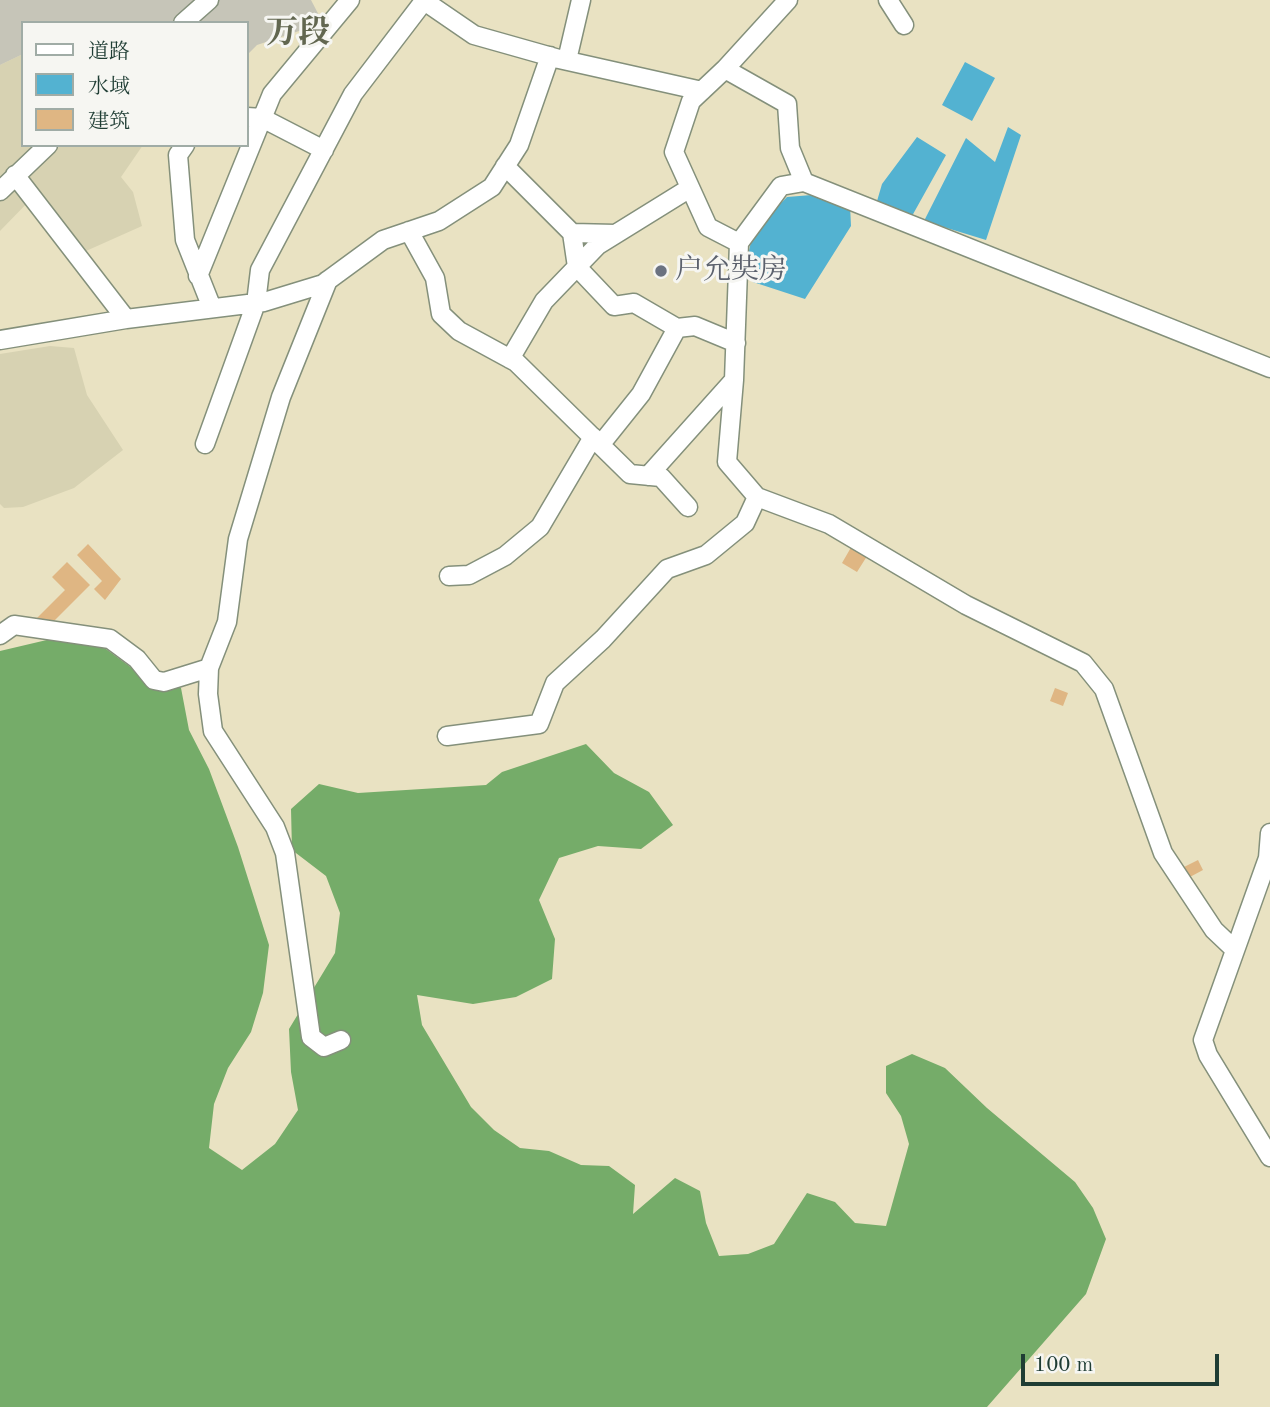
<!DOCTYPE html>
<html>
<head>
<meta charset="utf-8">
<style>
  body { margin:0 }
  #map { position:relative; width:1270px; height:1407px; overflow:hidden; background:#e9e2c2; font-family:"Old Standard TT","Noto Serif SC",serif }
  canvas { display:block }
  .legend { position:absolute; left:21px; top:21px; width:228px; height:126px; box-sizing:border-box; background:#f6f6f2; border:2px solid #a0aca6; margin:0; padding:9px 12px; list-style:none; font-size:21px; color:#1f3d34 }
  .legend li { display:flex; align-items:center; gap:14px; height:35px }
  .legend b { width:35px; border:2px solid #a0aca6 }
  .scale { position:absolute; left:1021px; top:1354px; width:198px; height:32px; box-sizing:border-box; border:4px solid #1f3d34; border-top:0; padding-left:9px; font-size:21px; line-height:24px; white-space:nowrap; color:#1f3d34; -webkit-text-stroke:5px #f6f6f2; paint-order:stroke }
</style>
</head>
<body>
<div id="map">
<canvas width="1270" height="1407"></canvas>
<ul class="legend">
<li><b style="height:9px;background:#fff"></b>道路</li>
<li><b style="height:19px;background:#53b2d1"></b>水域</li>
<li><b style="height:19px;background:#dfb683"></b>建筑</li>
</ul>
<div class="scale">100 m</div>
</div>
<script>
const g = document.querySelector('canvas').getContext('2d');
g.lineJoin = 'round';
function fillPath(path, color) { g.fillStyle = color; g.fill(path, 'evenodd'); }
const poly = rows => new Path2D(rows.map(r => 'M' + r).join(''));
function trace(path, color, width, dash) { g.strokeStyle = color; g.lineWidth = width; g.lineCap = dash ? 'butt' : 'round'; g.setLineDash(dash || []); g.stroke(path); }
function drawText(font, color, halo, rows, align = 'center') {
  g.font = font + ' "Old Standard TT","Noto Serif SC",serif'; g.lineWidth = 6; g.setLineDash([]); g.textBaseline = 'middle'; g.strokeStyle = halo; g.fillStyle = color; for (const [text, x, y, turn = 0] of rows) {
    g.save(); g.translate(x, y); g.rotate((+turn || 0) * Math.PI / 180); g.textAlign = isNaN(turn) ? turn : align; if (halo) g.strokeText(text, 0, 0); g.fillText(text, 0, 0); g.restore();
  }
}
fillPath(poly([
  [23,54,23,145,143,145,121,177,133,192,142,226,86,251,65,254,35,195,0,231,0,65],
  [50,346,74,348,87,395,123,450,74,488,23,507,4,508,0,504,0,354]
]), '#d7d2b2');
fillPath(poly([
  [0,0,311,0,323,23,257,45,247,55,247,23,23,23,23,54,0,65]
]), '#c6c5b8');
fillPath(poly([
  [68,635,106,649,140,674,181,688,189,730,209,769,238,847,269,945,263,993,251,1032,228,1068,214,1104,209,1148,242,1170,275,1144,298,1110,291,1072,289,1029,335,953,340,913,326,876,292,850,291,809,319,784,358,793,486,785,502,772,586,744,614,773,649,792,673,825,641,849,598,846,559,858,539,900,555,939,552,979,516,997,473,1004,417,995,422,1025,471,1107,494,1130,520,1148,549,1151,581,1165,609,1166,635,1185,633,1214,675,1178,700,1191,706,1223,719,1256,748,1254,774,1244,807,1193,835,1202,855,1223,886,1226,909,1144,901,1116,886,1093,886,1066,912,1054,945,1068,987,1108,1075,1182,1093,1208,1106,1239,1086,1294,987,1407,0,1407,0,651]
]), '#75ac69');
fillPath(poly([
  [965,62,995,78,972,121,942,105],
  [1008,127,1021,135,986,240,924,221,966,138,995,162],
  [917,137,946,155,912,216,875,208,882,184],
  [824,194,839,206,850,205,851,226,805,299,753,282,747,261,753,231,787,197]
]), '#53b2d1');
fillPath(poly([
  [88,544,121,579,105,600,94,589,102,581,77,555],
  [853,544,869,553,857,572,842,563],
  [67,562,90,585,47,628,37,618,65,590,52,577],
  [1055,688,1068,693,1063,706,1050,701],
  [1198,860,1203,870,1188,878,1182,868]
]), '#dfb683');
const minor = poly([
  [423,0,474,35,559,59,702,91],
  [888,0,904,25],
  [183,23,209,0],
  [567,60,581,0],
  [725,69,788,0],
  [247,117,262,118,324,150],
  [185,145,178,155,185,240,212,308],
  [505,166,572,233,616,234],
  [15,175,126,319],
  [804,182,790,148,787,104,725,69,691,101,674,152,708,227,739,243,781,186,804,182,1270,368],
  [0,191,48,145],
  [409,231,435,278,441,314,459,331,516,362,630,474,661,477,688,507],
  [572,233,577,267,614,306,634,303,677,328,695,326,736,343],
  [198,276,272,94,350,0],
  [328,280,281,397,238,539,227,622,209,668,208,694,213,731,275,827,285,853,311,1037,324,1047,341,1040],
  [0,340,126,319,264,302,323,284,383,240,439,221,492,187,519,145,550,56],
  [510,359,544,301,598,245,690,188],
  [205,444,256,303,260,270,353,94,424,1],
  [601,444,641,394,677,328],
  [648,476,734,380],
  [757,497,829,524,966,605,1083,663,1104,689,1163,853,1214,930,1234,949],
  [449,576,469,575,505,556,540,527,593,437],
  [0,635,14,625,110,639,137,659,154,680,164,682,209,668],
  [447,736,539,724,555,683,603,639,667,569,706,555,745,523,757,497,727,462,734,380,739,243],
  [1270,833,1268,858,1203,1040,1208,1055,1270,1157]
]);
trace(minor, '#84907b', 21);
trace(minor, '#fff', 18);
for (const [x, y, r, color] of [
  [661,271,7,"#6b7280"]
]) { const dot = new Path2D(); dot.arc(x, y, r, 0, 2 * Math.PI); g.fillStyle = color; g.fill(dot); trace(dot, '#f6f6f2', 2.5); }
drawText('28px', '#5b616d', '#f6f6f2', [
  ["户允奘房",675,271]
], 'left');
drawText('bold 32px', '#626750', '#f6f6f2', [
  ["万段",298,34]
]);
</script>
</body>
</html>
